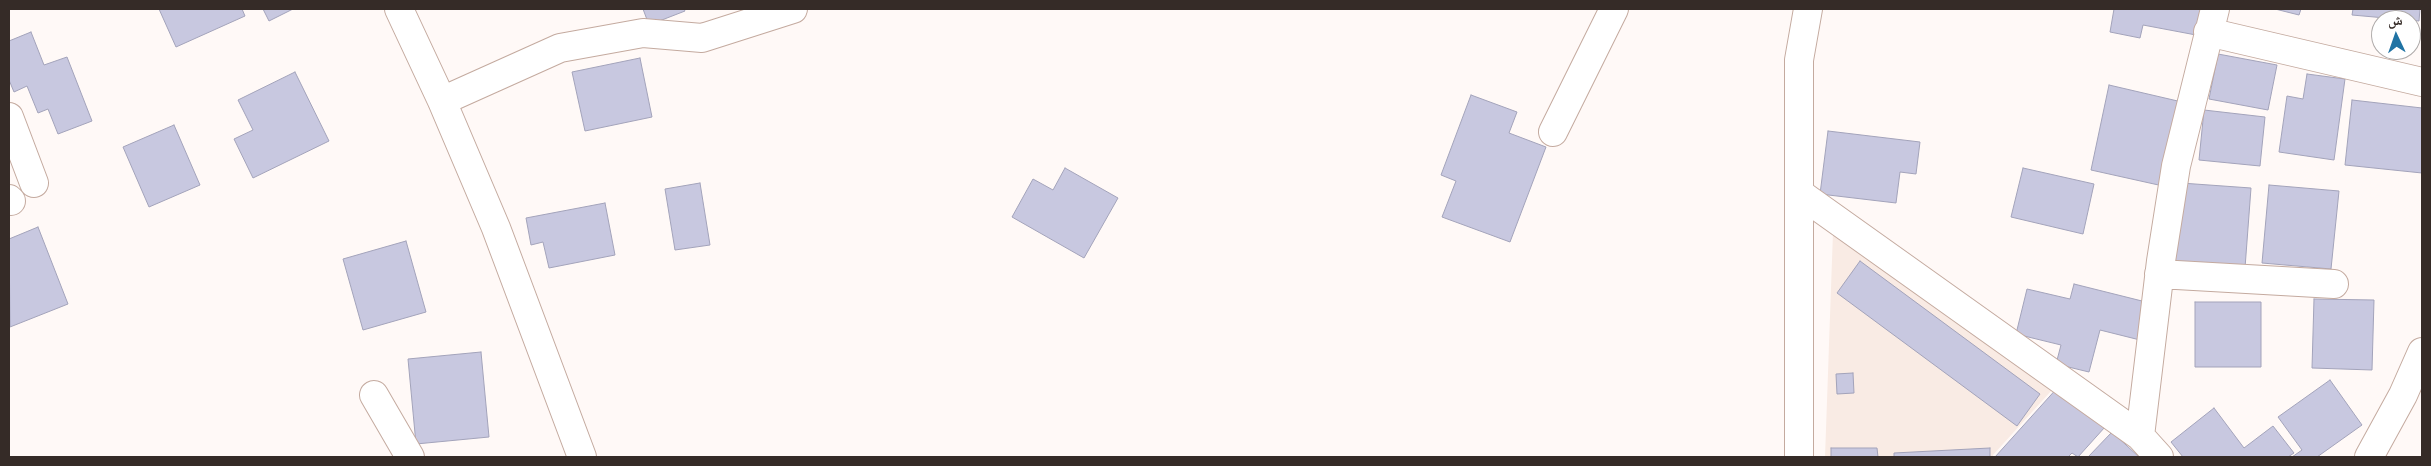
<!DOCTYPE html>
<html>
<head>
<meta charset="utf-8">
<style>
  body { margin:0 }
  #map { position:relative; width:2431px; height:466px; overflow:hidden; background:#fff9f7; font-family:Spectral,"Noto Naskh Arabic",serif }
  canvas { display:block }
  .frame { position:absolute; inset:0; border:10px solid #352b27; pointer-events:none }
  .north { position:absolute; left:2371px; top:10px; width:50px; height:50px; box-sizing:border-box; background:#fff; border:1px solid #aeaaa9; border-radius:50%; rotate:357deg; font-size:14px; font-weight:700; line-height:20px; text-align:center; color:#352b27 }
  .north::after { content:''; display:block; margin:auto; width:18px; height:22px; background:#2073a4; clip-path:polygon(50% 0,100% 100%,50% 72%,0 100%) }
</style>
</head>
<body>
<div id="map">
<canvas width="2431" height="466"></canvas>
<div class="frame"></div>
<div class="north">ش</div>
</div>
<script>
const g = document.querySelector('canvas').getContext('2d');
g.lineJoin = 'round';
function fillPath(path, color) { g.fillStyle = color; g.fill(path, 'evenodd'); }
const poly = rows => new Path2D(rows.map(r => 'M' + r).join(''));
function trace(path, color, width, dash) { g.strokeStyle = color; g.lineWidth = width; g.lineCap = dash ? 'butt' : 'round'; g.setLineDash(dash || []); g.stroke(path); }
fillPath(poly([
  [1833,232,2052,390,1993,455,1993,457,1825,457]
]), '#f9ebe4');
const building = poly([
  [159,9,242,9,245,16,176,47,159,9],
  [263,9,293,9,269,21,263,9],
  [643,9,684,9,685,11,649,25,643,9],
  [2114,9,2201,9,2196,35,2143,25,2140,38,2110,32,2114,9],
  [2275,9,2301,9,2299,15,2275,9],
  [2353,9,2420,9,2419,21,2352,15,2353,9],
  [31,32,44,65,67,57,92,121,58,134,48,109,38,113,27,86,14,92,9,80,9,41,31,32],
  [2218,54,2277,65,2268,110,2209,99,2218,54],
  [640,58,652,117,585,131,572,72,640,58],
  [295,72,329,141,253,178,234,139,253,130,238,100,295,72],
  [2307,74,2345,79,2334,160,2279,152,2287,96,2303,99,2307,74],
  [2109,85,2182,102,2163,186,2091,170,2109,85],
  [1471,95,1517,112,1509,133,1546,147,1510,242,1442,217,1456,181,1441,175,1471,95],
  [2352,100,2422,108,2422,173,2345,165,2352,100],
  [2204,110,2265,117,2260,166,2199,160,2204,110],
  [174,125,200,185,149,207,123,147,174,125],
  [1828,131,1920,142,1916,174,1900,172,1896,203,1820,194,1828,131],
  [1065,168,1118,198,1084,258,1012,217,1033,179,1053,190,1065,168],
  [2023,168,2094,184,2083,234,2011,217,2023,168],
  [700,183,710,245,675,250,665,189,700,183],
  [2181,183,2251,188,2245,268,2175,263,2181,183],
  [2269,185,2339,191,2331,269,2262,263,2269,185],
  [605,203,615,255,549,268,543,242,531,245,526,218,605,203],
  [38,227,68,304,10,327,9,239,38,227],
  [406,241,426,312,363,330,343,259,406,241],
  [1860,261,2040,394,2017,426,1837,293,1860,261],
  [2074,284,2150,303,2140,340,2100,330,2089,372,2056,364,2061,345,2016,334,2027,289,2070,299,2074,284],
  [2314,299,2374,300,2372,370,2312,368,2314,299],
  [2195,302,2261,302,2261,367,2195,367,2195,302],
  [481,352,489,437,416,444,408,359,481,352],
  [1853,373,1854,393,1837,394,1836,374,1853,373],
  [2330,380,2362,425,2317,457,2292,457,2302,450,2278,417,2330,380],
  [2059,386,2105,427,2078,457,2072,453,2068,457,1995,457,2059,386],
  [2214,408,2244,448,2273,426,2294,453,2288,457,2183,457,2171,442,2214,408],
  [2112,432,2139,457,2088,457,2112,432],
  [1831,448,1877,448,1878,457,1831,457,1831,448],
  [1990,448,1990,457,1894,457,1894,453,1990,448]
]);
fillPath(building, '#c8c8e0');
trace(building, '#a3a3ba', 1);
const minor = poly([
  [399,9,442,101,496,228,582,457],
  [2208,32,2422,82],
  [442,101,560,48,643,33,702,38,793,9],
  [9,117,34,183],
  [1553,132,1614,9],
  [1799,193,2140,436,2159,457],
  [9,199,11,201],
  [2159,274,2334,284],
  [374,395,410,457],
  [2140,436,2161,261,2176,166,2215,9],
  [2369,457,2403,395,2422,352]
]);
const tertiary = poly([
  [1799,457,1799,60,1808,9]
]);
trace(minor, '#c4aa9f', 30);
trace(tertiary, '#c4aa9f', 30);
trace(minor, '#fff', 28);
trace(tertiary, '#fff', 28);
</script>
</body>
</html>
